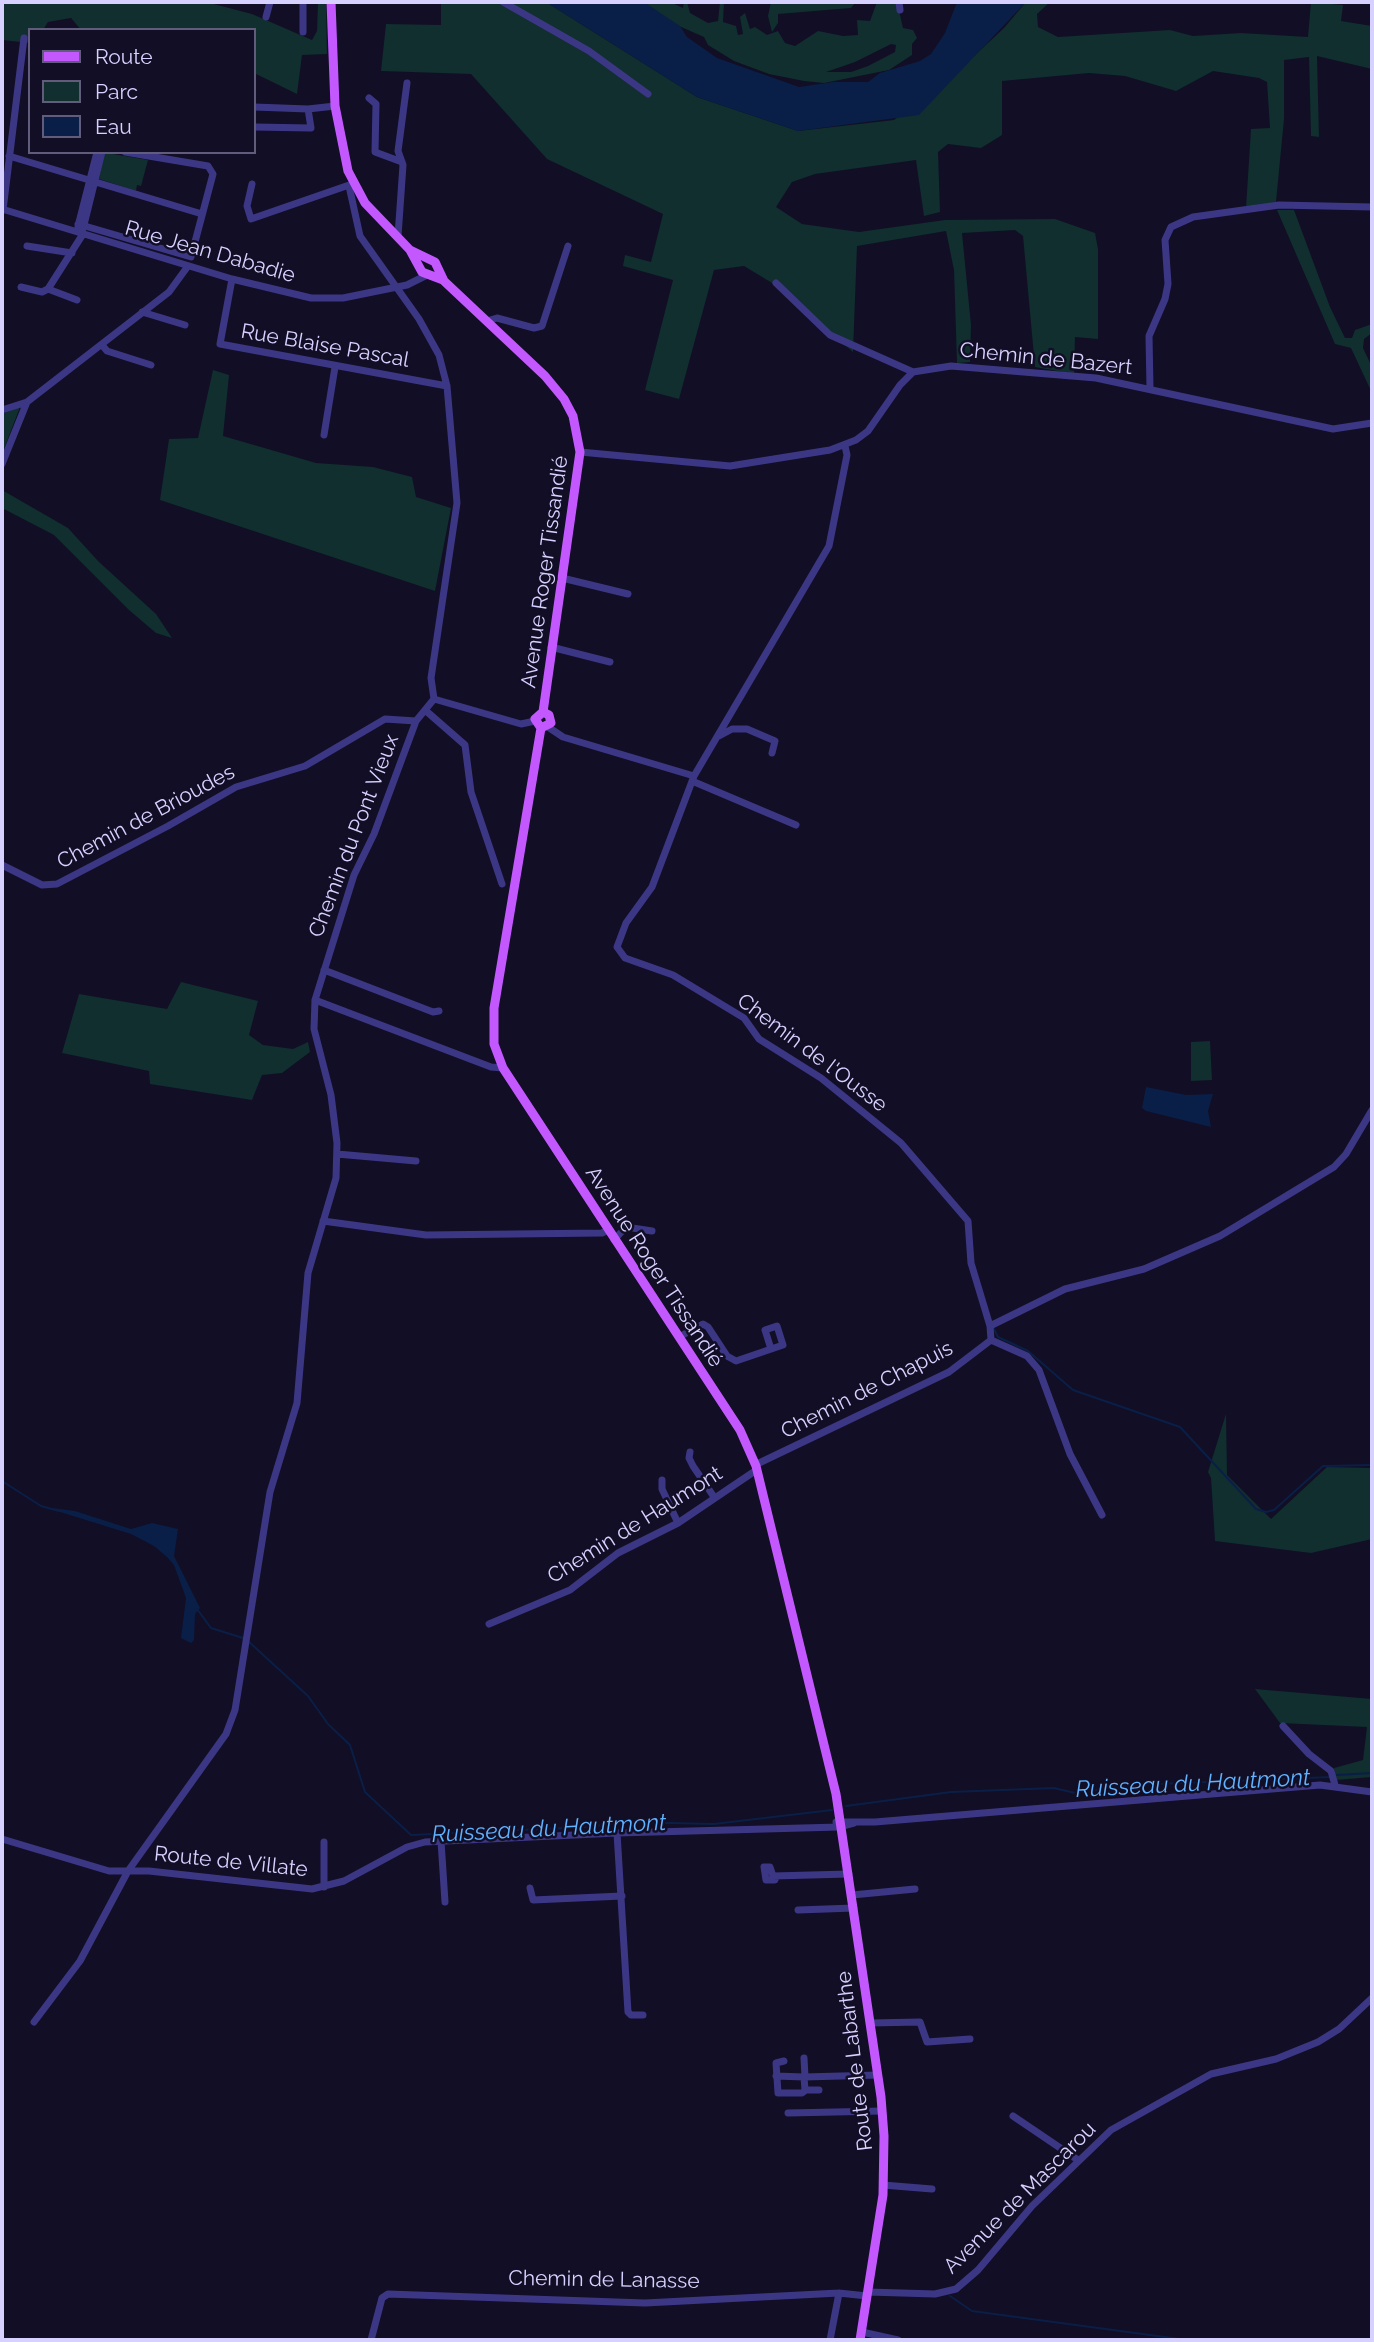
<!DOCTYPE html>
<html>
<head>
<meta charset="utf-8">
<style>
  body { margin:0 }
  #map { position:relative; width:1374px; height:2342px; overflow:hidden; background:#120e25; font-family:Raleway,sans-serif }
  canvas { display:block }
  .frame { position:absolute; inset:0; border:4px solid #d7d1ff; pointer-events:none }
  .legend { position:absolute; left:28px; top:28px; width:228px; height:126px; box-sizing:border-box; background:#120e25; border:2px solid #615c7c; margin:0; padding:9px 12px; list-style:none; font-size:21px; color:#d7d1ff }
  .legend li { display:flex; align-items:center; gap:14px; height:35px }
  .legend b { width:35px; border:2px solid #615c7c }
</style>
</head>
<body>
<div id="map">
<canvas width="1374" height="2342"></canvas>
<div class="frame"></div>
<ul class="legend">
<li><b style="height:9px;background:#c458ff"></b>Route</li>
<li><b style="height:19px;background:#102f2e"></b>Parc</li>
<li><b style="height:19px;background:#0a1f47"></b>Eau</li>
</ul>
</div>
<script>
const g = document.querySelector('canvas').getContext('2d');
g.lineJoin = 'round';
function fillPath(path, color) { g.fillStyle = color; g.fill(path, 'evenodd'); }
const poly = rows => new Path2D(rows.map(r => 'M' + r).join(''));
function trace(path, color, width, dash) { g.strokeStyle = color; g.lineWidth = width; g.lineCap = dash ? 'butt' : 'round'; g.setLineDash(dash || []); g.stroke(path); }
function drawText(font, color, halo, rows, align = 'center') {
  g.font = font + ' Raleway,sans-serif'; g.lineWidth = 5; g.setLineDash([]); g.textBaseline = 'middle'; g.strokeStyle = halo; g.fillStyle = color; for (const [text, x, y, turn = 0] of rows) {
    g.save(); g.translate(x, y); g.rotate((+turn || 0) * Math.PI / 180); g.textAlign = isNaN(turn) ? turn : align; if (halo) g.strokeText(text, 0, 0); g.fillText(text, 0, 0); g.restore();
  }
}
fillPath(poly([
  [2,2,206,2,252,14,312,40,317,31,318,2,326,2,327,54,302,55,297,94,254,73,254,30,81,30,71,18,48,22,43,30,30,30,30,43,2,40],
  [441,2,546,2,697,97,798,131,894,120,973,57,1004,28,1026,2,1050,2,1037,14,1038,27,1058,37,1170,30,1193,36,1241,33,1308,37,1311,2,1343,5,1341,21,1372,26,1372,69,1317,56,1319,137,1311,136,1309,57,1284,60,1284,119,1276,202,1246,208,1251,129,1270,128,1267,82,1259,78,1213,71,1176,91,1125,76,1089,73,1002,81,1002,135,981,148,948,144,938,152,940,212,924,216,916,160,815,174,792,182,776,207,802,224,859,232,945,220,1055,219,1095,233,1098,249,1098,339,1075,337,1074,374,1035,367,1023,236,1015,230,962,233,971,325,970,362,957,363,954,270,946,231,857,246,853,352,777,286,744,266,714,270,679,399,645,390,673,280,623,266,625,255,651,262,663,214,547,159,471,74,381,71,386,24,441,25],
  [644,2,670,2,683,8,684,2,687,2,690,13,708,23,718,21,720,2,724,2,723,22,736,26,738,35,743,34,740,17,745,13,750,29,755,27,767,35,778,31,785,43,795,46,818,31,843,36,858,35,857,20,870,21,877,2,897,2,903,28,913,30,917,38,912,44,912,55,889,70,824,83,804,81,769,74,734,61,708,45,704,37,672,23],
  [891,44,896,45,895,52,868,66,851,72,826,72,855,62],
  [771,2,856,2,851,8,778,14,778,23,772,32,768,16],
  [107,153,148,160,141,186,137,185,136,191,99,179,104,155],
  [1277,210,1294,210,1330,307,1345,338,1352,338,1355,330,1372,324,1372,333,1364,339,1363,348,1372,367,1372,393,1351,348,1335,344],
  [213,370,229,375,223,436,316,463,373,467,412,477,416,497,451,508,435,591,160,500,169,439,198,438],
  [20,407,2,454,2,414],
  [2,490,68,528,98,561,156,614,172,638,156,633,129,610,54,535,2,508],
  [181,982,258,1001,249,1035,263,1045,293,1049,308,1042,310,1052,282,1073,262,1075,252,1100,150,1084,149,1071,62,1053,79,994,167,1009],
  [1210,1041,1212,1080,1191,1081,1191,1042],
  [1226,1414,1227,1475,1271,1519,1327,1467,1372,1468,1372,1539,1311,1553,1215,1541,1211,1478,1208,1472],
  [1255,1689,1372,1699,1372,1777,1336,1780,1334,1768,1363,1760,1367,1727,1280,1723]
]), '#102f2e');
fillPath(poly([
  [546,2,644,2,680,26,687,37,717,58,799,87,833,82,868,82,880,73,920,61,931,54,945,33,957,2,1026,2,919,115,798,131,697,97],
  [1146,1087,1186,1095,1213,1094,1208,1111,1211,1127,1146,1111,1142,1108],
  [44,1507,75,1511,131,1529,152,1523,178,1529,174,1556,200,1608,195,1614,194,1640,191,1643,181,1638,186,1598,174,1565,167,1557,154,1546,131,1534]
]), '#0a1f47');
trace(poly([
  [993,1327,998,1337,1028,1351,1073,1390,1180,1427,1256,1509,1266,1512,1274,1510,1323,1466,1372,1465],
  [2,1481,41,1506,59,1511],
  [197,1609,211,1628,243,1638],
  [248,1641,308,1696,328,1724,350,1745,365,1792,411,1835,587,1827,626,1822,714,1824,832,1810],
  [1337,1775,1372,1773],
  [846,1806,951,1792,1054,1788,1075,1793,1133,1785,1331,1777],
  [950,2296,972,2311,1187,2340]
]), '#0a1f47', 2);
trace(poly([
  [303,2,303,32],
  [503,2,589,51,648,94],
  [899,2,900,10],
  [266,17,270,2],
  [369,98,376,104,375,152,402,162],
  [254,107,308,109,335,106],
  [254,127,311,128,308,109],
  [9,156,202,214],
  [252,184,247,206,251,219,352,184],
  [349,186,360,236,419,319,439,355,447,386,457,503,431,678,434,699],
  [2,209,232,279,311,298,343,298,407,285,427,275],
  [3,210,24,38],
  [78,224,191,257,213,174,208,166,125,152],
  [78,226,97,152],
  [83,229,102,152],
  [398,236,403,165,398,151,407,83],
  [27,246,72,253],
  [232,279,220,344,447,386],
  [776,283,830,335,913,372],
  [21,287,42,292,48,289,83,234],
  [48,289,77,300],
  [142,312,185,325],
  [487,321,497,318,534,328,542,326,568,246],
  [102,345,107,351,151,365],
  [1150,388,1149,336,1165,299,1168,284,1165,240,1171,227,1193,217,1279,205,1372,207],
  [2,410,27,402],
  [324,435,335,367],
  [845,446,847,455,829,546,694,776,652,887,626,923,617,947,625,958,673,975,744,1018,759,1039,821,1078,901,1143,968,1221,971,1263,990,1326,991,1340],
  [580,452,730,466,830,450,856,440,868,431,900,385,913,372,951,366,1096,378,1333,429,1372,423],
  [2,464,27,402,169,292,188,266],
  [562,578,628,594],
  [551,647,610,662],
  [425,710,465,745,471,792,502,884],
  [548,727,563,737,694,776],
  [719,736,732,729,747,729,775,741,772,753],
  [692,781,796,825],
  [2,865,42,885,57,884,168,826,236,787,305,766,385,719,416,721,434,699,521,724,535,721],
  [324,970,433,1012,439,1011],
  [315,1000,491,1067,503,1068],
  [337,1154,416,1161],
  [323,1221,426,1235,602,1233,608,1230],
  [614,1240,626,1227,652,1231],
  [990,1326,1065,1289,1144,1269,1220,1236,1334,1167,1346,1154,1372,1110],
  [679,1337,703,1324,708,1327,727,1356,736,1361,783,1345,777,1326,765,1330,771,1349],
  [991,1340,1027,1356,1039,1370,1070,1454,1102,1515],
  [690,1452,689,1458,693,1466,714,1497],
  [662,1480,662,1489,678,1523],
  [489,1624,570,1590,618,1553,678,1523,755,1471,757,1464,949,1372,991,1340],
  [1283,1726,1309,1754,1331,1771,1335,1785],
  [836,1822,875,1822,1320,1785,1372,1792],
  [617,1833,628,2012,631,2015,643,2015],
  [2,1839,109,1871,149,1871,312,1889,344,1881,407,1847,425,1842,617,1833,839,1827,854,1823],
  [441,1841,445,1902],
  [776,1876,775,1880,766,1880,764,1867,770,1867,773,1876,849,1874],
  [324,1887,324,1842],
  [530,1888,533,1900,622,1896],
  [852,1895,915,1889],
  [798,1910,854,1908],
  [34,2022,80,1961,128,1871,226,1734,235,1710,270,1492,297,1403,308,1273,336,1178,337,1143,331,1095,314,1029,315,1000,354,875,374,834,416,721],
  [870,2023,920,2022,927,2042,970,2039],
  [804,2058,805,2077],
  [784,2061,776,2063,778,2093,802,2093,806,2090],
  [776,2076,804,2077],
  [819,2090,805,2090,804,2077,878,2075],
  [788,2113,882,2111],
  [1013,2116,1078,2160],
  [883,2185,932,2189],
  [868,2292,935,2294,956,2289,978,2270,1032,2206,1111,2130,1211,2074,1276,2059,1318,2042,1339,2029,1372,1998],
  [862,2332,898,2340],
  [371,2340,382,2298,388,2294,645,2303,839,2293,867,2296],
  [830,2340,839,2293]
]), '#3c3785', 7);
trace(poly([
  [331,2,335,106,348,171,365,203,410,250,422,272,443,280],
  [410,250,435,262,444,281,545,376,564,399,573,416,580,452,543,712],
  [541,728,494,1008,494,1044,503,1068,740,1430,756,1466,836,1794,881,2097,884,2136,883,2195,860,2340],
  [541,728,551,723,549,715,543,712],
  [541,728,535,719,543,712]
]), '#c458ff', 9);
drawText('21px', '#d7d1ff', '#120e25', [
  ["Rue Jean Dabadie",210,252,16],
  ["Rue Blaise Pascal",325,346,10],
  ["Chemin de Bazert",1046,359,6],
  ["Avenue Roger Tissandié",545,572,-82],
  ["Chemin de Brioudes",146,817,-28],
  ["Chemin du Pont Vieux",354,836,-69],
  ["Chemin de l'Ousse",812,1053,37],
  ["Avenue Roger Tissandié",654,1267,57],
  ["Chemin de Chapuis",867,1390,-27],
  ["Chemin de Haumont",635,1525,-32],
  ["Route de Villate",231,1862,6],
  ["Route de Labarthe",855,2061,-97],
  ["Avenue de Mascarou",1020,2198,-45],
  ["Chemin de Lanasse",604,2280,1]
]);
drawText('italic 23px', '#5fb2ff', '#120e25', [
  ["Ruisseau du Hautmont",1193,1784,-3],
  ["Ruisseau du Hautmont",549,1829,-3]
]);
</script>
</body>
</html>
